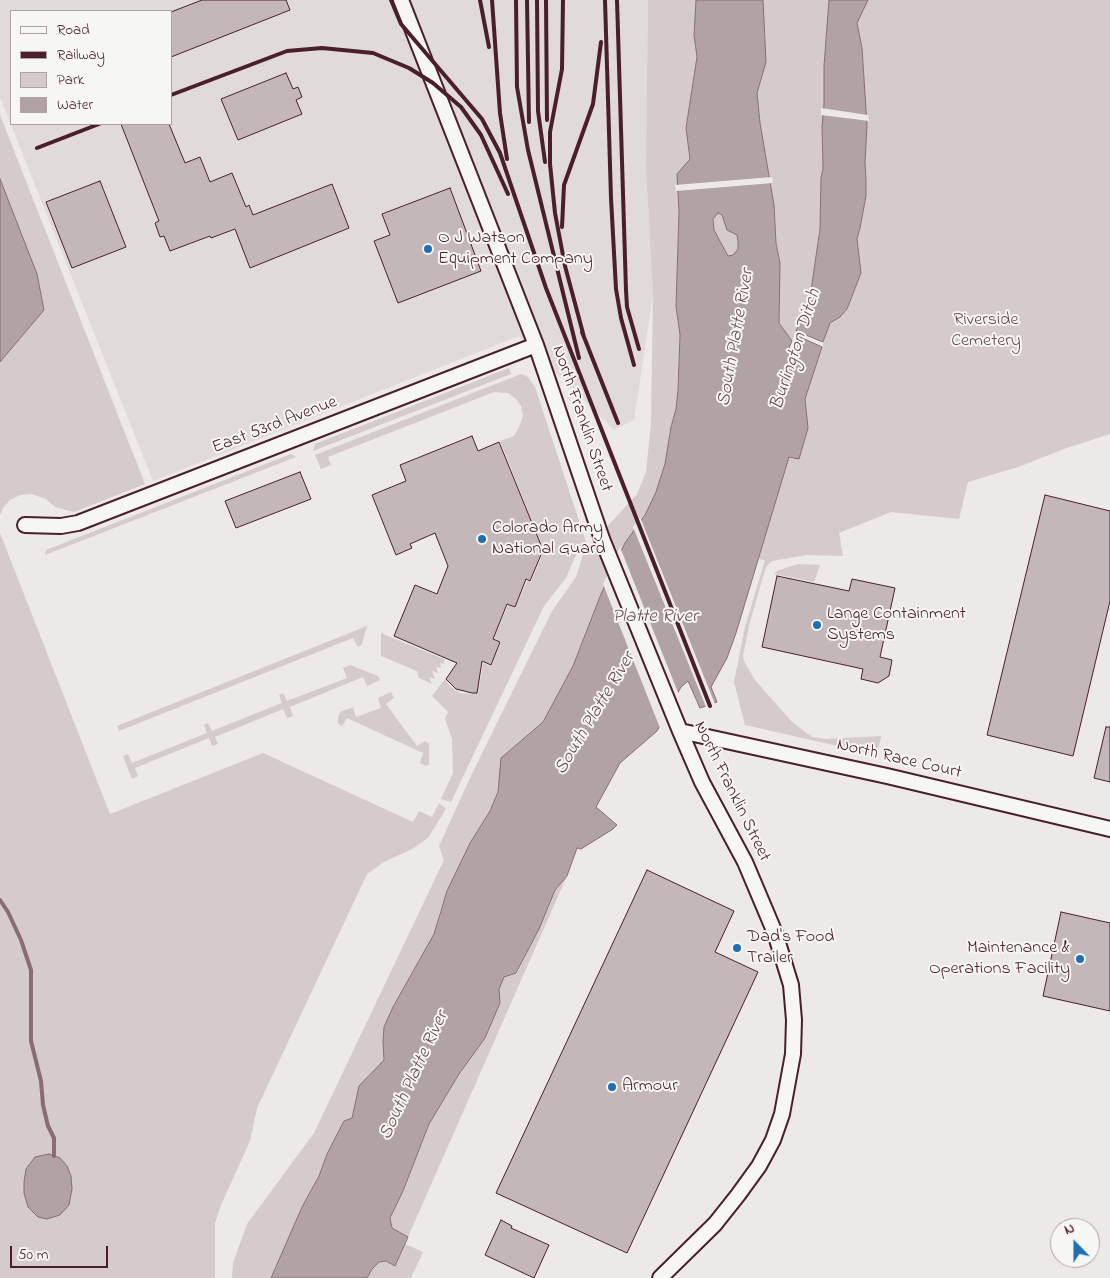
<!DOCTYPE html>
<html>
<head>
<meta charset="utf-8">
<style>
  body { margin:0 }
  #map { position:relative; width:1110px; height:1278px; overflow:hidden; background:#ece9e6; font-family:"Indie Flower",sans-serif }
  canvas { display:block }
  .legend { position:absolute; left:10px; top:10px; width:162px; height:115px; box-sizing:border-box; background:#f6f6f2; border:1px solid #b1a0a2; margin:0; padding:6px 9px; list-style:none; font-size:15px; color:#4a1f2b }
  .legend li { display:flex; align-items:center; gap:10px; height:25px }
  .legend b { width:25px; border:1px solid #b1a0a2 }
  .north { position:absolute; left:1050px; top:1218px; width:50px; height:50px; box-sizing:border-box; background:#f6f6f2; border:1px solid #b1a0a2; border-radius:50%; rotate:338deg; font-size:14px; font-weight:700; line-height:20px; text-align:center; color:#4a1f2b }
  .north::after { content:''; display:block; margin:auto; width:18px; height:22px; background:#1f6fb2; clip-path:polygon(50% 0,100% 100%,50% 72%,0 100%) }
  .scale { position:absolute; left:10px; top:1246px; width:98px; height:22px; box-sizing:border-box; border:2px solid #4a1f2b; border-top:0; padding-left:6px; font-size:15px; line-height:18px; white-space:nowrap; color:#4a1f2b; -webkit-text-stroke:4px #f6f6f2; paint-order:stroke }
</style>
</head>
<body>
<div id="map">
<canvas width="1110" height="1278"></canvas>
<ul class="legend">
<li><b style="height:6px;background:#f6f6f2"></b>Road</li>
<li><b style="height:6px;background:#4a1f2b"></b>Railway</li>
<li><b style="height:14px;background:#d4cbca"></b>Park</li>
<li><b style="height:14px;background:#b1a2a3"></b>Water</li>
</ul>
<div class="north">N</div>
<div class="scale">50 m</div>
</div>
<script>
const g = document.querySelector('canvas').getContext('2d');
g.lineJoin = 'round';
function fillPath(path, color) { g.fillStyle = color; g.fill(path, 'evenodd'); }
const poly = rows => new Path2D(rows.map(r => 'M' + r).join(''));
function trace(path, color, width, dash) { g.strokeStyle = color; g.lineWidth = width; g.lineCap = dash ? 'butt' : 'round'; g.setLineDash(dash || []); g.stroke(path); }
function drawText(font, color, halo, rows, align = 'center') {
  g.font = font + ' "Indie Flower",sans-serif'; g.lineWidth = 4; g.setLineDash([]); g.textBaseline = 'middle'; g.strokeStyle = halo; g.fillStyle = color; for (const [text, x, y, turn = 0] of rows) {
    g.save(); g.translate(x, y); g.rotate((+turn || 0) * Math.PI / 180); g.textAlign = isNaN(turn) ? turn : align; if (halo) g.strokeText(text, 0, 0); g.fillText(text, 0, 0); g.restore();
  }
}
fillPath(poly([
  [0,0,648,0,646,167,653,295,634,420,614,430,519,336,153,481,0,97],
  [11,11,171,11,171,124,11,124]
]), '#e0dad8');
fillPath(poly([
  [648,0,696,0,694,35,697,57,686,128,690,159,677,175,679,211,676,306,680,335,678,390,676,409,671,427,665,464,656,492,645,515,625,543,601,594,573,666,543,722,501,758,498,792,490,811,470,843,441,908,434,934,393,1007,384,1027,383,1041,384,1060,368,1076,355,1102,352,1118,344,1121,327,1154,319,1176,302,1207,271,1278,232,1278,233,1263,247,1224,314,1133,444,860,439,846,470,778,552,611,576,577,584,552,637,494,646,472,651,423,653,295,646,167],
  [763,0,829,0,824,66,824,104,822,127,823,168,821,178,820,229,808,311,802,318,792,341,779,323,780,263,776,243,774,205,760,123,757,93,766,62],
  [868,0,1110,0,1110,434,1064,449,1021,466,968,482,959,519,891,512,839,533,843,556,807,555,772,561,766,567,762,580,749,626,743,656,744,661,755,680,792,722,812,737,826,739,881,736,877,755,745,725,734,682,745,627,765,560,758,559,789,456,808,428,805,399,830,323,840,317,847,309,861,273,857,239,860,228,866,196,865,162,867,125,862,48,857,23],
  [0,115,145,484,74,512,55,507,46,499,31,494,20,495,10,500,3,508,0,515],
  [718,213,722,215,733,233,737,235,739,241,738,249,733,255,728,256,714,230,713,219],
  [509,368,511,374,313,451,315,444],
  [521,374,528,377,535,387,586,542,578,550,566,578,544,606,451,802,441,799,453,773,452,739,445,719,448,712,432,696,445,679,451,687,460,693,472,694,478,693,483,663,491,666,501,642,494,638,508,605,515,608,527,581,531,582,544,551,500,441,514,436,519,427,523,416,521,406,516,399,508,393,494,392,328,457,331,465,321,469,315,455],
  [291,454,296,457,45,555,46,550],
  [0,533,110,814,263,753,413,822,419,811,432,817,439,803,446,809,428,838,412,849,384,862,367,874,257,1108,250,1141,221,1205,215,1223,215,1278,0,1278],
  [798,564,820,565,814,582,774,574,777,571],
  [367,626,362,644,358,647,353,638,119,731,117,726],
  [381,633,444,659,444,664,440,663,441,668,436,667,438,673,432,671,435,679,429,677,432,684,419,678,417,671,381,656],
  [350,665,378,676,380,680,367,686,363,677,290,707,293,716,287,718,283,709,215,737,218,744,212,746,209,738,135,768,138,776,132,779,123,756,128,754,132,763,207,733,204,725,208,723,212,731,282,703,279,695,283,693,287,701,347,678,343,668],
  [391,692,394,698,386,704,417,746,425,741,429,744,429,764,426,766,420,763,423,753,347,718,342,726,338,723,338,717,340,712,353,707,356,717,381,708,378,698],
  [567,876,408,1237,398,1233,392,1228,390,1218,403,1191,429,1124,459,1074,485,1038,500,1003,499,989,504,977,517,973,539,929,555,890],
  [405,1244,423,1252,411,1278,367,1278,372,1269,379,1262,386,1261,395,1266]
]), '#d4cbca');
const water = poly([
  [696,0,763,0,766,62,757,93,760,123,774,205,776,243,780,263,779,323,792,341,788,350,792,351,798,336,822,347,805,399,808,428,799,459,789,457,736,633,727,658,711,687,717,702,700,708,688,681,681,687,657,731,620,763,596,807,617,825,613,829,581,849,577,848,567,876,555,890,539,929,516,973,504,977,499,989,500,1003,485,1038,459,1074,429,1124,403,1191,390,1218,392,1228,408,1237,395,1266,386,1261,379,1262,372,1269,367,1278,271,1278,302,1207,319,1176,327,1154,344,1121,352,1118,359,1086,384,1060,383,1041,384,1027,393,1007,434,934,447,891,470,843,490,811,498,792,501,758,543,722,573,666,601,594,625,543,645,515,656,492,665,464,671,427,676,409,678,390,680,335,676,306,679,211,677,174,690,159,686,128,697,57,694,35,696,0],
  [718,213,722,215,727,230,737,235,738,241,738,249,733,255,728,256,714,230,713,219,718,213],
  [829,0,868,0,857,23,862,48,867,125,865,162,866,180,866,196,860,228,857,239,861,273,847,309,840,317,830,323,823,342,796,331,802,318,808,311,820,229,821,178,823,168,822,127,824,104,824,66,829,0],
  [0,179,37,274,44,310,0,362,0,179],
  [49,1154,60,1158,67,1166,71,1176,72,1189,69,1205,60,1215,47,1219,38,1217,28,1207,24,1193,24,1182,26,1169,35,1157,49,1154]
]);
fillPath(water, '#b1a2a3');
trace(water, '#886e73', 1);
fillPath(poly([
  [821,108,868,115,869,121,821,115],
  [772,177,773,183,676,191,675,185],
  [640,517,715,704,706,707,633,527],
  [620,547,679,695,660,728,603,584]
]), '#ece9e6');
trace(poly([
  [0,900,8,912,21,940,31,970,31,1041,41,1081,43,1105,48,1126,54,1138,54,1156]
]), '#886e73', 4);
const building = poly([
  [202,0,286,0,290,10,171,57,171,12,202,0],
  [286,73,293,89,298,87,302,97,296,100,302,114,238,140,221,99,286,73],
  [121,124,169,124,185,163,200,157,210,182,232,173,246,207,249,205,253,215,332,184,349,228,250,268,235,229,211,238,210,236,170,251,164,236,160,237,155,223,159,221,121,124],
  [100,181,126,247,72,268,46,202,100,181],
  [450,188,481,271,398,303,374,241,390,235,382,214,450,188],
  [472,436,478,451,499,442,543,550,530,581,526,579,515,607,507,604,493,639,500,642,491,665,482,661,477,693,472,693,456,689,446,679,457,663,394,636,415,585,437,594,448,566,435,533,410,544,412,548,396,555,372,495,406,481,400,465,472,436],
  [300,472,311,499,236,528,225,501,300,472],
  [1045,495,1110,511,1110,601,1073,756,987,735,1045,495],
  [777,576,849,591,852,579,895,588,880,657,892,660,889,676,878,683,861,679,863,669,762,647,777,576],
  [1106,727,1110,727,1110,782,1094,778,1106,727],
  [647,870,734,911,715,952,758,972,627,1253,496,1193,647,870],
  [1061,912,1110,923,1110,1011,1043,996,1061,912],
  [501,1220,512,1226,511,1228,549,1245,534,1278,485,1255,501,1220]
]);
fillPath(building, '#c4b7b7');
trace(building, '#4a1f2b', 1);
const minor = poly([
  [401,0,536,345,602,539,680,731,702,782,745,862,775,933,791,985,794,1020,793,1054,782,1114,773,1140,759,1166,738,1195,715,1224,660,1278],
  [25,525,61,526,78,523,536,345],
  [680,731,887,776,1110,829]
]);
trace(minor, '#4a1f2b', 18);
trace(minor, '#f6f6f2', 14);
trace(poly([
  [391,0,401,24,482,119,500,153,546,288,710,706],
  [480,0,489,47],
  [492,0,500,113,507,159],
  [516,0,517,87,528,150,579,358],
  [527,0,529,122],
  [537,0,538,111,545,162],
  [546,0,547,120],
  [563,0,562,69,550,132,550,164,555,213,565,266,584,337],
  [605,0,611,198,616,289,621,318,634,365],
  [617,0,626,290,627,307,639,349],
  [171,95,287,51,322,48,373,53,409,68,433,83,461,107,481,135,508,194],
  [37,148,99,124],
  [562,227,564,185,593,104,601,42],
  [582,332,618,423]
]), '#4a1f2b', 4);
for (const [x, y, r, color] of [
  [428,249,5,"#1f6fb2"],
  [482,539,5,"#1f6fb2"],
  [817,625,5,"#1f6fb2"],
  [737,948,5,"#1f6fb2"],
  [1080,959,5,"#1f6fb2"],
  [612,1087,5,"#1f6fb2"]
]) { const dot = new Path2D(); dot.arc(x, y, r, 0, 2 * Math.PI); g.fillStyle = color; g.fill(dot); trace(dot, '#f6f6f2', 2); }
drawText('18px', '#4a1f2b', '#f6f6f2', [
  ["O J Watson",438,239],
  ["Equipment Company",438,260],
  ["Colorado Army",492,529],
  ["National Guard",492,550],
  ["Lange Containment",827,615],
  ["Systems",827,636],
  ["Dad's Food",747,938],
  ["Trailer",747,959],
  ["Maintenance &",1070,949,"right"],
  ["Operations Facility",1070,970,"right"],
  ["Armour",622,1087]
], 'left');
drawText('18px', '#6c4a53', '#f6f6f2', [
  ["Riverside",986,321],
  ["Cemetery",986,342]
]);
drawText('18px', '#4a1f2b', '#f6f6f2', [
  ["North Franklin Street",581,419,71],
  ["East 53rd Avenue",275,426,-21],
  ["North Race Court",899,760,13],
  ["North Franklin Street",731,792,64]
]);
drawText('italic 19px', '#6e4d55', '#f6f6f2', [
  ["South Platte River",737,338,-80],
  ["Burlington Ditch",797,350,-72],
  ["Platte River",655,618],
  ["South Platte River",596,714,-59],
  ["South Platte River",415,1076,-65]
]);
</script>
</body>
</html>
